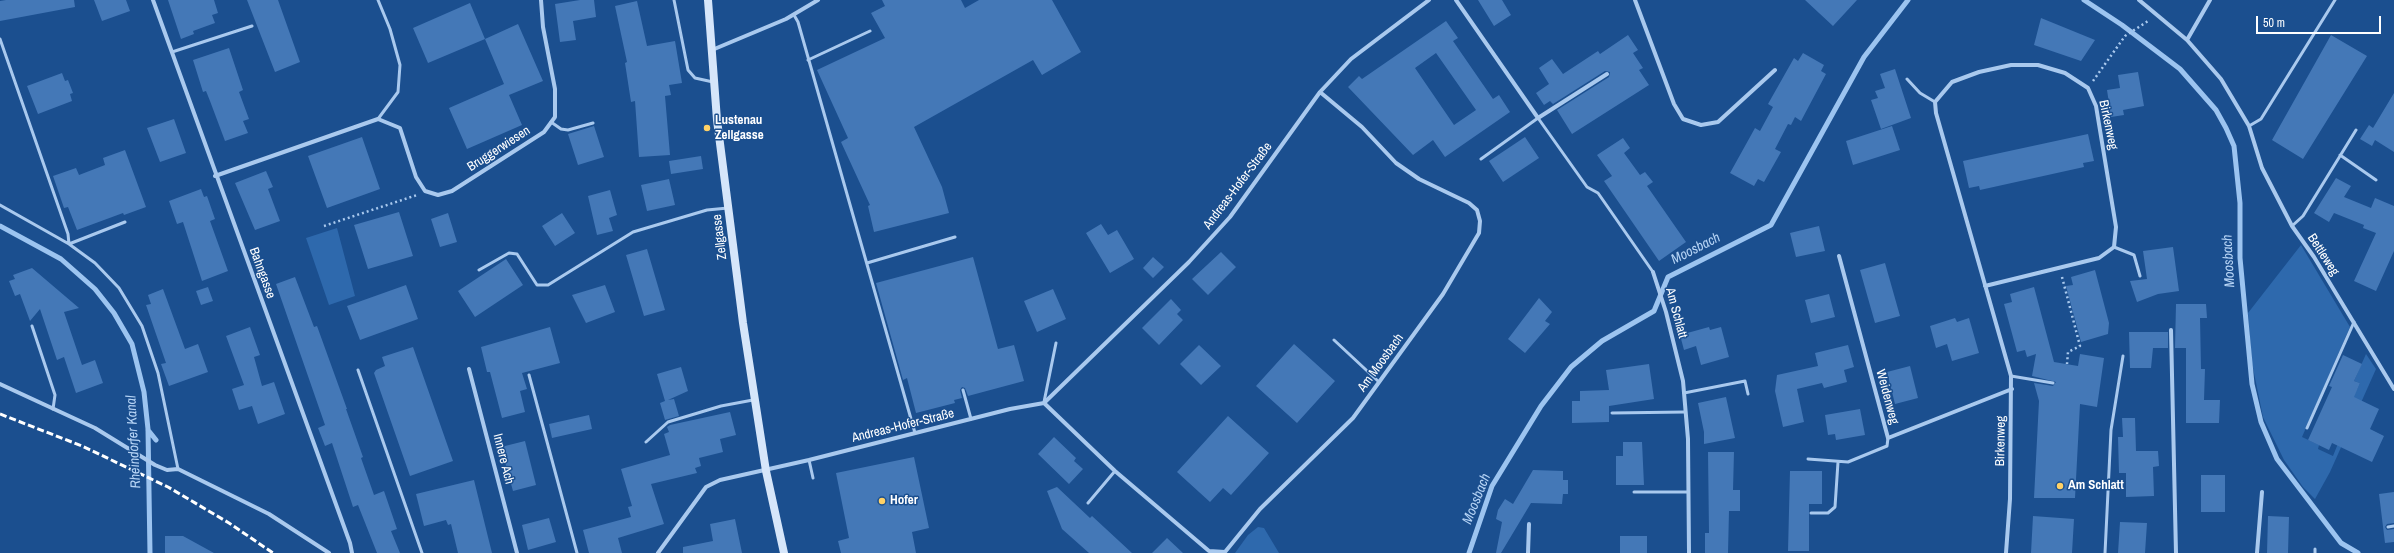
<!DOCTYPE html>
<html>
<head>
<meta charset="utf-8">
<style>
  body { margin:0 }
  #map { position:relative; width:2394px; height:553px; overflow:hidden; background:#1b4f8f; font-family:"Archivo Narrow",sans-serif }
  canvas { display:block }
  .scale { position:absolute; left:2256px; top:16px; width:125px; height:18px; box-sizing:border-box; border:2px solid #fff; border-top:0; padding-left:5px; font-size:12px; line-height:14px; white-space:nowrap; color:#fff; -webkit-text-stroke:3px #1b4f8f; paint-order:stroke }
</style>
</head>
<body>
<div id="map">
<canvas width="2394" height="553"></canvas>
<div class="scale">50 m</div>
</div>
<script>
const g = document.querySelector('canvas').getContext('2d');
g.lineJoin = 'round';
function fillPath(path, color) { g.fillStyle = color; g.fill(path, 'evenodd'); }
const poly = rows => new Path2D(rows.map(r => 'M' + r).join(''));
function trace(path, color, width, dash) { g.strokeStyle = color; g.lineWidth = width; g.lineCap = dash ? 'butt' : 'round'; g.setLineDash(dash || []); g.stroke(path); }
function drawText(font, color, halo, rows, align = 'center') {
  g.font = font + ' "Archivo Narrow",sans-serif'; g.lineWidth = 3; g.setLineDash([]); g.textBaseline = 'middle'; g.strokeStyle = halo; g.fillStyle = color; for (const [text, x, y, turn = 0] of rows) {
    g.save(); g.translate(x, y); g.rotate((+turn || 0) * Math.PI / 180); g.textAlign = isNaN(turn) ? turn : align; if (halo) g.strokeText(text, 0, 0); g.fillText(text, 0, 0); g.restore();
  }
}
fillPath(poly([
  [337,228,355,296,329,305,306,238],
  [2301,245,2350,327,2302,437,2319,445,2318,449,2333,456,2339,441,2333,439,2360,383,2354,381,2366,354,2376,369,2330,472,2315,499,2303,487,2284,460,2263,417,2252,363,2248,313],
  [1258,527,1264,528,1279,553,1235,553,1248,535]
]), '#2e69ad');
trace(poly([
  [2084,0,2122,25,2180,69,2216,110,2226,128,2234,146,2240,203,2240,258,2252,384,2261,422,2277,459,2341,543,2358,553],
  [0,226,61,259,95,289,114,313,132,344,144,392,148,429,150,553],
  [148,430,156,440],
  [1469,553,1492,486,1541,406,1571,367,1602,341,1654,311,1668,277,1771,225,1864,57,1908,0]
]), '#9cc4f0', 5);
fillPath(poly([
  [6,0,74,0,75,7,0,21,0,1],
  [94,0,126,0,130,11,102,21],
  [168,0,214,0,218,13,212,15,215,23,193,31,194,34,181,39],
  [247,0,278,0,300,62,275,72],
  [580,0,594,0,596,17,573,21,576,40,560,42,555,4],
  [882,0,961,0,965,8,979,0,1052,0,1081,52,1042,75,1033,60,914,127,942,187,949,213,874,232,868,206,870,205,841,142,848,138,817,70,885,38,871,13,885,6],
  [1478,0,1502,0,1511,15,1494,26],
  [1805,0,1857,0,1833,26],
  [637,1,647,46,675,41,682,83,669,85,671,95,665,96,670,155,639,157,635,101,631,102,625,63,627,62,615,6],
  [470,3,485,39,428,63,413,28],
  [2041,18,2095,40,2081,61,2034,45],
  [1446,21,1458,38,1453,41,1493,99,1499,95,1510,112,1445,157,1433,140,1413,155,1348,87,1359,76,1362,79],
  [1436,53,1476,110,1454,125,1415,68],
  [518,24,543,81,509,95,522,125,467,149,449,108,504,84,485,39],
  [1628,35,1638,50,1633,53,1643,68,1639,70,1649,85,1572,134,1557,110,1609,77,1610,72,1605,71,1553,104,1550,101,1544,105,1536,93,1549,84,1539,68,1552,59,1563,74,1598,51,1600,54],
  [2331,35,2367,56,2303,159,2272,140],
  [229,48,243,90,239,92,249,119,243,121,248,133,225,141,210,101,206,91,203,92,193,60],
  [1803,53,1824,65,1821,71,1826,74,1801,121,1795,117,1791,125,1788,124,1775,149,1781,152,1764,182,1758,179,1754,186,1730,173,1755,128,1760,131,1773,107,1768,104,1794,58,1798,61],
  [1895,69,1911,118,1881,129,1871,100,1878,98,1875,91,1885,88,1880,74],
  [2138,72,2144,106,2123,110,2124,115,2111,117,2107,90,2120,88,2118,75],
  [62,73,65,81,68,80,73,93,70,94,72,101,38,114,27,86],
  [2394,93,2394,152,2375,140,2372,146,2360,139,2369,125,2373,128],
  [174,119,186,153,160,162,147,128],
  [594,126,604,157,578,165,568,134],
  [1892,126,1900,150,1853,165,1846,141],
  [2088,134,2094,161,2083,163,2084,167,1980,190,1979,186,1969,188,1963,161],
  [362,137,380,189,327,208,308,156],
  [1525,137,1539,158,1503,182,1489,161],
  [1623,138,1630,148,1624,153,1640,175,1645,172,1653,182,1647,186,1686,242,1659,261,1604,181,1612,176,1597,155],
  [125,150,146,207,124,215,123,213,77,230,68,207,64,208,53,176,76,168,79,175,105,165,103,158],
  [701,156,703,169,671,174,669,161],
  [266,171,273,187,268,189,280,221,255,230,235,183],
  [2336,178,2351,186,2344,197,2371,208,2375,198,2394,206,2394,251,2376,291,2354,281,2376,233,2363,228,2364,225,2334,213,2329,222,2314,213],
  [669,179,675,205,647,211,641,185],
  [201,189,204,197,207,196,215,219,210,221,228,271,202,281,183,222,177,224,169,201],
  [610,190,617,215,609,218,613,231,597,235,588,196],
  [399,212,413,256,368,269,354,225],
  [448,213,457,242,440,247,431,219],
  [562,213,575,233,555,246,542,226],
  [1101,224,1108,235,1117,230,1134,259,1110,273,1086,233],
  [1819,226,1825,251,1796,257,1790,233],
  [2173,247,2179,291,2158,294,2137,302,2130,281,2147,279,2143,251],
  [647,249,665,310,644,316,626,255],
  [1221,252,1236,267,1208,295,1192,279],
  [973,257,998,349,1014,345,1024,381,968,396,965,388,962,387,960,390,962,398,954,400,955,403,916,413,907,378,903,380,876,283],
  [1153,257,1164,267,1153,278,1143,268],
  [506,259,523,285,475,317,458,291],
  [1885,263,1900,316,1875,323,1860,270],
  [32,268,79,308,64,312,82,365,95,360,103,383,76,393,64,357,57,360,40,309,30,321,20,294,15,296,9,281,15,279,13,275],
  [2095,270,2109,323,2108,334,2081,342,2066,286,2073,285,2071,277],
  [295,277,314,327,317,326,347,409,346,409,363,457,361,458,374,495,384,491,397,529,391,531,400,553,377,553,358,505,353,507,332,443,325,446,318,428,325,425,276,284],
  [406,285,418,319,360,340,347,306],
  [605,285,615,312,586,323,572,295],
  [208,287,213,301,201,305,196,291],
  [2034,287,2054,362,2078,366,2080,354,2104,358,2097,407,2080,404,2075,498,2034,498,2039,401,2034,383,2053,386,2056,382,2032,376,2036,354,2027,357,2025,350,2017,352,2004,304,2012,302,2010,294],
  [163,289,185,349,198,344,208,372,169,386,161,364,166,363,146,305,151,304,148,295],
  [1053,289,1066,319,1037,332,1024,301],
  [1829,294,1835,317,1811,323,1805,300],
  [1539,298,1552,312,1545,321,1550,324,1525,353,1508,339],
  [1171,299,1181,310,1177,314,1183,320,1159,345,1142,328],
  [2176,304,2206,304,2207,318,2200,318,2201,369,2205,369,2204,400,2220,400,2219,423,2186,423,2186,348,2175,348],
  [1955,318,1957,322,1969,318,1979,353,1952,361,1947,344,1936,348,1930,326],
  [250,327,260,355,254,357,262,386,274,382,285,414,258,424,252,406,239,410,232,389,244,385,226,336],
  [550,327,560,363,522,373,527,389,520,391,525,412,502,418,490,372,487,372,481,347],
  [1709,327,1710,330,1721,327,1729,357,1701,365,1696,346,1684,350,1680,335],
  [2129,332,2168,332,2168,348,2153,348,2151,368,2130,368],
  [1294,344,1335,381,1297,423,1256,386],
  [1199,345,1221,366,1201,385,1180,364],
  [1848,345,1854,367,1844,370,1847,382,1824,388,1822,383,1797,389,1804,422,1783,427,1775,391,1777,375,1818,366,1815,353],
  [413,347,453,461,410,476,374,373,376,370,385,366,382,357],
  [2343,355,2362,364,2354,381,2360,383,2354,397,2379,409,2370,429,2384,436,2372,462,2332,443,2329,450,2308,440,2332,387,2329,386],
  [1649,364,1654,399,1609,406,1609,422,1572,423,1572,401,1580,401,1580,391,1609,390,1606,370],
  [1910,366,1918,398,1895,404,1887,372],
  [681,367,688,391,668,400,674,399,679,416,665,420,660,403,665,401,657,374],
  [1726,397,1735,438,1704,444,1704,432,1698,403],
  [1860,409,1865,435,1836,440,1835,434,1828,435,1825,415],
  [730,412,736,435,720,439,723,452,699,458,701,466,695,468,697,473,651,484,664,524,618,538,622,553,589,553,583,530,631,517,628,507,632,506,621,469,670,455,664,434,669,432,667,427,670,425],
  [589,415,592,429,552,438,549,424],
  [1228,416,1269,453,1231,495,1223,488,1210,502,1177,472],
  [2122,418,2135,418,2136,451,2158,451,2159,466,2153,467,2154,496,2126,497,2126,473,2119,473,2118,437,2123,437],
  [1054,437,1076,458,1074,461,1083,469,1069,484,1038,454],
  [525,441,536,485,513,491,501,447],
  [1623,442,1642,442,1644,485,1616,485,1616,456,1623,456],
  [1708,452,1734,452,1733,490,1740,490,1740,511,1729,511,1728,553,1705,553,1705,533,1709,533],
  [914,457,929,528,912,532,916,553,841,553,838,541,849,538,836,473],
  [1533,470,1563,471,1563,480,1568,480,1568,494,1563,494,1562,504,1531,503,1501,553,1496,553,1502,522,1496,519,1498,510,1505,499,1513,504],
  [1790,471,1822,471,1822,504,1809,504,1809,551,1788,551],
  [2201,475,2225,475,2225,512,2201,512],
  [474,480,488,537,492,553,458,553,451,524,448,525,446,520,424,526,416,494],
  [1057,487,1090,518,1092,516,1132,553,1089,553,1062,529,1047,491],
  [2394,492,2394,523,2387,524,2385,527,2387,530,2394,529,2394,542,2385,543,2379,494],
  [2033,516,2074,519,2072,553,2031,553],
  [2268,516,2289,517,2288,553,2267,553],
  [549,518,556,542,528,550,522,525],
  [735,519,742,553,683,553,683,547,713,541,710,524],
  [2120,522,2147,523,2145,553,2118,553],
  [165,536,183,536,214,553,165,553],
  [1620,536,1647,536,1647,553,1620,553],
  [1167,538,1183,553,1152,553]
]), '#4478b7');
trace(poly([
  [2093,81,2125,36,2148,21],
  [324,226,417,195],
  [2062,277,2080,346,2068,352,2067,364]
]), '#a9c9ee', 2.5, [2, 3]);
trace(poly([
  [674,0,688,70,695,78,713,82],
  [794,15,798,22,915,433],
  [0,39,68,234,69,244,125,222],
  [172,52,252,26],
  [808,60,870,31],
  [1907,79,1920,93,1935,102],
  [378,119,398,92,400,65,390,29,378,0],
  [551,122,561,129,568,130,593,123],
  [2249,126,2261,119,2335,0],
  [2340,155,2376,180],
  [1481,159,1538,118,1587,187,1598,193,1653,272],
  [0,205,69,244,95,263,119,288,142,326,158,373,178,469],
  [2292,226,2303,216,2356,130],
  [2114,247,2134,255,2140,276],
  [867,263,955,237],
  [479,270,509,253,517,254,537,285,548,285,633,232,707,210,728,208],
  [32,326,55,395,53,409],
  [1334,340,1379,382],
  [358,370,422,553],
  [529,375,577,553],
  [2011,376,2053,383],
  [963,390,971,419],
  [1684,393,1745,381,1748,394],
  [1044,402,1056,343],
  [1612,413,1685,412],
  [2307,428,2354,322],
  [646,442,668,422,721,406,753,400],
  [1808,459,1848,462,1887,446,1888,438],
  [809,460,813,478],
  [1634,492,1688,492],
  [1088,503,1115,471],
  [1811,513,1828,513,1835,507,1838,462],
  [2388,527,2394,526],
  [2315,549,2315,553],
  [2105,553,2111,430,2123,356]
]), '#a9c9ee', 3);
trace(poly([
  [153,0,350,543,352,553],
  [1456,0,1538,118,1607,74],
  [1635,0,1674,104,1683,119,1701,125,1718,122,1775,70],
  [2139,0,2187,40,2221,79,2249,126,2262,168,2292,226,2314,257,2394,389],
  [2187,40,2210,0],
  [712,50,786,19,818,0],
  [215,176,378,119,400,128,416,177,425,191,438,195,452,191,544,132,555,117,555,89,543,27,541,0],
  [1839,256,1888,438,2012,389],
  [1653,272,1666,312,1683,381,1688,439,1689,553],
  [1985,286,2099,258,2114,247,2116,227,2096,106,2088,88,2065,73,2038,65,2011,65,1979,72,1952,82,1935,102,1936,113,2011,376,2010,499,2006,553],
  [2171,330,2176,553],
  [469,369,517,553],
  [0,384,95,428,155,465,167,470,178,469,269,514,329,553],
  [1044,403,1115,471,1209,551,1225,552,1260,509,1353,418,1443,294,1479,233,1480,221,1477,210,1469,203,1419,179,1396,163,1362,127,1320,92],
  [658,553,706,487,720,480,809,460,1010,409,1044,403,1189,262,1230,217,1320,92,1351,59,1429,0],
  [1528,553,1529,524],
  [2257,553,2262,492]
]), '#a9c9ee', 4);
trace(poly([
  [708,0,717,120,743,323,766,471,784,553]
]), '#d6e6fa', 8);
trace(poly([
  [0,414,82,446,168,487,229,523,273,553]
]), '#fff', 3, [7, 3]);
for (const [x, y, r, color] of [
  [707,128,4,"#ffd166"],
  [2060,486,4,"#ffd166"],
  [882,501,4,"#ffd166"]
]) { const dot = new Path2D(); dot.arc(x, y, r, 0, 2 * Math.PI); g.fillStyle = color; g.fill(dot); trace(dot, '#1b4f8f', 1.5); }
drawText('bold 13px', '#fff', '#1b4f8f', [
  ["Lustenau",715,121],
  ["Zellgasse",715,136],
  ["Am Schlatt",2068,486],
  ["Hofer",890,501]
], 'left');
drawText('13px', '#fff', '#1b4f8f', [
  ["Birkenweg",2108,125,78],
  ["Bruggerwiesen",499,149,-33],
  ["Andreas-Hofer-Straße",1238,186,-53],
  ["Zellgasse",720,237,-97],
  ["Bettleweg",2323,255,57],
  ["Bahngasse",262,273,70],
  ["Am Schlatt",1676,313,75],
  ["Am Moosbach",1381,363,-54],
  ["Weidenweg",1887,397,75],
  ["Andreas-Hofer-Straße",903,426,-14],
  ["Birkenweg",2001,441,-89],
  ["Innere Ach",503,459,76]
]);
drawText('italic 14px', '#b5d3f5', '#1b4f8f', [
  ["Moosbach",1696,249,-27],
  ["Moosbach",2229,261,-93],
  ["Rheindorfer Kanal",134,442,-93],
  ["Moosbach",1477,499,-68]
]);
</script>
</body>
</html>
